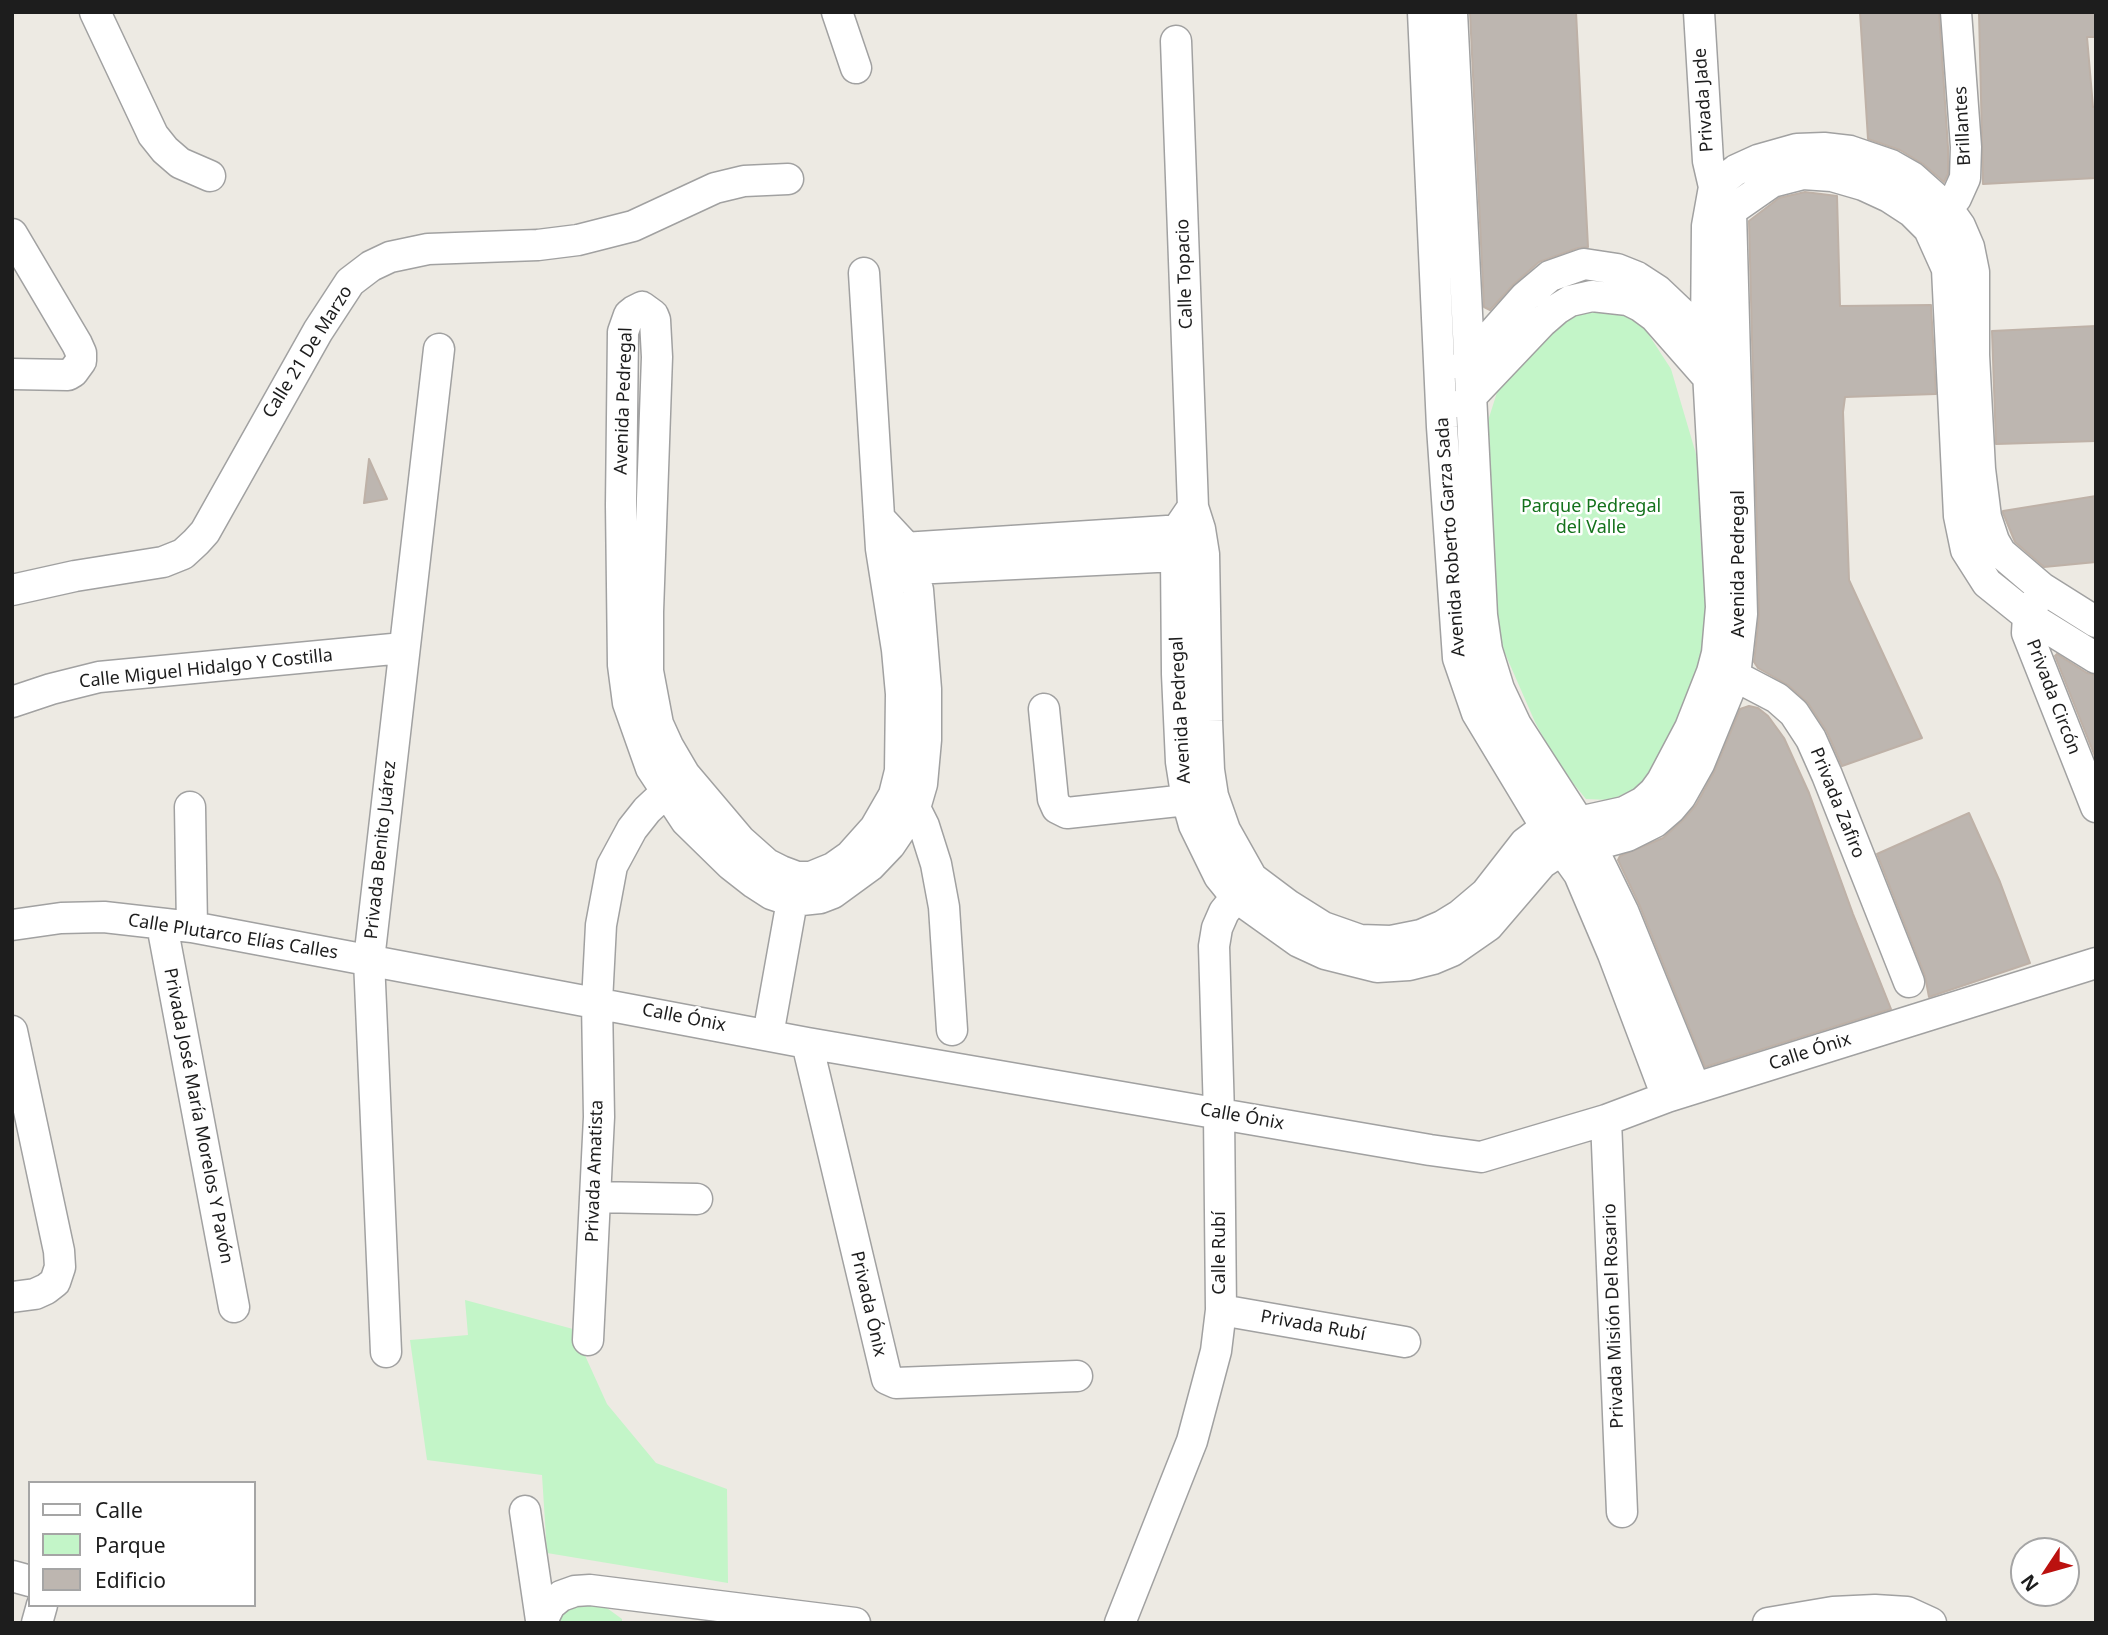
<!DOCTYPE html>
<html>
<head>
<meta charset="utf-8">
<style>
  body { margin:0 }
  #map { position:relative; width:2108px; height:1635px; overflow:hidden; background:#edeae3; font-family:"Noto Sans",sans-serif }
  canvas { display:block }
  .frame { position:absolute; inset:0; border:14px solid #1d1d1d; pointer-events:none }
  .legend { position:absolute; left:28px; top:1481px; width:228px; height:126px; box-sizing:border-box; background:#fff; border:2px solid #a5a5a5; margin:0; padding:9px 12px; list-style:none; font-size:21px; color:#1d1d1d }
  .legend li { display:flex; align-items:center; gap:14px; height:35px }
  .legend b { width:35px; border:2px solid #a5a5a5 }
  .north { position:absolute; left:2010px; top:1537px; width:70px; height:70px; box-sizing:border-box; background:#fff; border:2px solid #a5a5a5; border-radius:50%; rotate:234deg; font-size:19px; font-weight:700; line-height:28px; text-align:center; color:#1d1d1d }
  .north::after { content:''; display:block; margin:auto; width:24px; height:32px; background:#bb110f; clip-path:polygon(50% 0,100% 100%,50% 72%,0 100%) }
</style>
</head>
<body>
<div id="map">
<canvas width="2108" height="1635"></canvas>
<div class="frame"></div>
<ul class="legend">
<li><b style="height:9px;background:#fff"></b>Calle</li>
<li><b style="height:19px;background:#c3f5c8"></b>Parque</li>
<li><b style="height:19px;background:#bdb6b0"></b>Edificio</li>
</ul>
<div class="north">N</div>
</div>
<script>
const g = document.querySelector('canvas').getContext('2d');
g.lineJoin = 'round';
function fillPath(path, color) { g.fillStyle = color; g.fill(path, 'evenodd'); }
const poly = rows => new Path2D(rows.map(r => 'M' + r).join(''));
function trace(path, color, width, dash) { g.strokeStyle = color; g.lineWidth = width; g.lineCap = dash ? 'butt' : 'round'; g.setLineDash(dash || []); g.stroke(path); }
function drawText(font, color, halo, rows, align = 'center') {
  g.font = font + ' "Noto Sans",sans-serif'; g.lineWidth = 5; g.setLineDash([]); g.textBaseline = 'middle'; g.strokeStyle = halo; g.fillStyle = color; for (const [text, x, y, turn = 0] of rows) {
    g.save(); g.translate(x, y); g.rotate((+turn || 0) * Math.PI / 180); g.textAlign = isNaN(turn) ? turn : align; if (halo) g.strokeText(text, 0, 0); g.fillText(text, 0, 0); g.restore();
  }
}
fillPath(poly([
  [1594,305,1636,315,1671,369,1701,471,1700,534,1708,613,1697,679,1669,738,1640,786,1611,800,1586,799,1558,765,1535,722,1504,651,1489,584,1486,427,1500,383,1540,338],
  [465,1300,573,1329,607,1404,656,1463,727,1489,728,1583,547,1553,542,1475,427,1460,410,1340,468,1335],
  [576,1603,600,1603,622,1619,622,1623,557,1623,558,1617]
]), '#c3f5c8');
const building = poly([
  [1470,12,1576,12,1588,247,1578,248,1539,262,1514,284,1490,310,1484,307,1470,12],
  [1860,12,1939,12,1948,147,1948,174,1944,182,1923,164,1900,150,1868,139,1860,12],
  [1979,12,2096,12,2096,37,2087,37,2093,107,2096,107,2096,178,1983,184,1979,12],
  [1805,192,1837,196,1840,306,1931,305,1936,394,1845,397,1843,412,1849,580,1922,738,1842,766,1827,732,1808,703,1788,685,1758,668,1754,662,1759,614,1749,221,1779,198,1805,192],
  [2096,326,2096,441,1996,444,1992,331,2096,326],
  [369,459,387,499,364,503,369,459],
  [2096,496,2096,562,2044,567,2015,542,2003,513,2003,511,2096,496],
  [2057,654,2087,673,2096,675,2096,759,2055,656,2057,654],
  [1749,706,1758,708,1768,716,1784,738,1809,793,1853,914,1891,1009,1705,1067,1639,904,1618,860,1620,856,1663,838,1683,820,1696,805,1714,772,1740,709,1749,706],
  [1969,813,2000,882,2030,963,1929,997,1925,976,1877,854,1969,813]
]);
fillPath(building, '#bdb6b0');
trace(building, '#beb1a7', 2);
const minor = poly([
  [95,12,153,135,165,150,180,163,210,176],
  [837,12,856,68],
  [1423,12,1442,427,1458,658,1477,713,1547,829,1579,874,1613,954,1667,1097],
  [1452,12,1482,615,1487,650,1499,689,1516,725,1580,824,1599,862,1623,911,1695,1088],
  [1176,41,1193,507,1200,529,1204,554,1207,721,1209,770,1213,796,1225,830,1252,878,1288,905,1323,927,1360,940,1391,941,1421,935,1442,926,1460,915,1486,893,1525,843,1537,834,1547,829,1624,812,1643,802,1654,792,1662,781,1690,728,1712,672,1717,653,1721,607,1706,336,1707,226,1714,187],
  [1714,187,1736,170,1758,160,1797,149,1824,148,1850,151,1891,165,1912,177,1948,209,1960,226,1969,247,1974,272,1974,355,1980,469,1986,517,1994,541,2001,553,2042,588,2096,622],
  [1716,221,1772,182,1803,174,1832,176,1863,185,1889,197,1912,212,1929,229,1947,269,1959,516,1966,550,1987,583,2028,616,2096,658],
  [1935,222,1956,198,1965,178,1966,147,1956,12],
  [12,234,77,344,81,353,81,361,73,372,68,375,12,374],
  [864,273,881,549,897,650,901,694,900,771,894,795,875,828,850,856,833,868,811,877,797,877,781,871,767,864,740,840,685,775,668,746,658,724,648,671,648,612,657,357,655,320,653,315,642,307,634,311,629,315,623,332,621,505,623,665,628,703,651,768,686,821,731,865,754,883,771,894,792,901,820,898,833,893,870,866,890,845,915,808,922,784,926,740,926,689,918,590,906,547,880,519],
  [1464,366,1525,297,1550,276,1584,264,1617,269,1637,277,1657,290,1714,344],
  [1464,404,1542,322,1557,309,1570,301,1592,296,1628,300,1640,306,1655,317,1713,383],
  [1193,507,1178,529,1176,557,1177,674,1181,762,1187,800,1194,825,1219,876,1236,897,1299,942,1325,954,1377,967,1409,965,1433,959,1452,951,1488,926,1542,863,1551,857,1627,836,1655,822,1670,809,1681,796,1699,764,1735,676,1742,614,1731,212,1714,187,1708,161,1699,12],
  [888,549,1198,529],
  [893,570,1197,555],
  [12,590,75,576,163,562,183,554,196,542,205,532,318,331,350,282,371,266,390,257,428,249,538,245,578,240,633,226,715,188,744,181,788,179],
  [2034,604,2028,616,2027,633,2096,807],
  [1716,673,1735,676,1777,698,1794,713,1811,739,1827,775,1909,982],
  [12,702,51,689,99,677,403,648],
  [1044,709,1053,799,1057,808,1067,813,1187,800],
  [903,801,915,808,924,826,936,864,944,907,952,1030],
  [190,807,192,927],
  [12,925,61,918,104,917,192,927,807,1043,1430,1150,1481,1157,1606,1120,1667,1097,2096,963],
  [162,925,234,1307],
  [12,1031,59,1251,60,1267,55,1282,46,1289,35,1294,12,1297],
  [768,1035,792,901],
  [807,1043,887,1379,896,1383,1077,1376],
  [1606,1120,1622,1512],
  [595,1197,697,1199],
  [1221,1310,1405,1342],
  [588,1340,599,1117,597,1002,601,925,612,866,632,829,647,810,679,780],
  [386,1352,369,960,439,349],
  [525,1511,541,1620],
  [12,1576,30,1581],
  [37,1623,42,1605],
  [541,1623,550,1605,561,1596,575,1591,590,1590,855,1623],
  [1120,1623,1192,1441,1216,1351,1221,1310,1219,1114,1214,946,1217,928,1224,912,1249,881],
  [1768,1623,1833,1612,1875,1610,1907,1612,1931,1623]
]);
trace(minor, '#a1a1a1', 33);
trace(minor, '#fff', 30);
drawText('18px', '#1d1d1d', '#fff', [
  ["Privada Jade",1704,100,-94],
  ["Brillantes",1963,126,-93],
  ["Calle Topacio",1185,274,-92],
  ["Calle 21 De Marzo",308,352,-58],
  ["Avenida Pedregal",624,401,-88],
  ["Avenida Roberto Garza Sada",1451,537,-94],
  ["Avenida Pedregal",1739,564,-90],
  ["Calle Miguel Hidalgo Y Costilla",206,669,-6],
  ["Privada Circón",2053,697,69],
  ["Avenida Pedregal",1181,710,-93],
  ["Privada Zafiro",1837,803,68],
  ["Privada Benito Juárez",381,850,-84],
  ["Calle Plutarco Elías Calles",233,937,9],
  ["Calle Ónix",684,1018,11],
  ["Calle Ónix",1810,1052,-18],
  ["Privada José María Morelos Y Pavón",198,1116,79],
  ["Calle Ónix",1242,1117,10],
  ["Privada Amatista",595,1171,-88],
  ["Calle Rubí",1220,1253,-90],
  ["Privada Ónix",868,1304,77],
  ["Privada Misión Del Rosario",1614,1316,-92],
  ["Privada Rubí",1313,1326,10]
]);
drawText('18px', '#14721c', '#fff', [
  ["Parque Pedregal",1591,507],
  ["del Valle",1591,528]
]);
</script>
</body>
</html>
